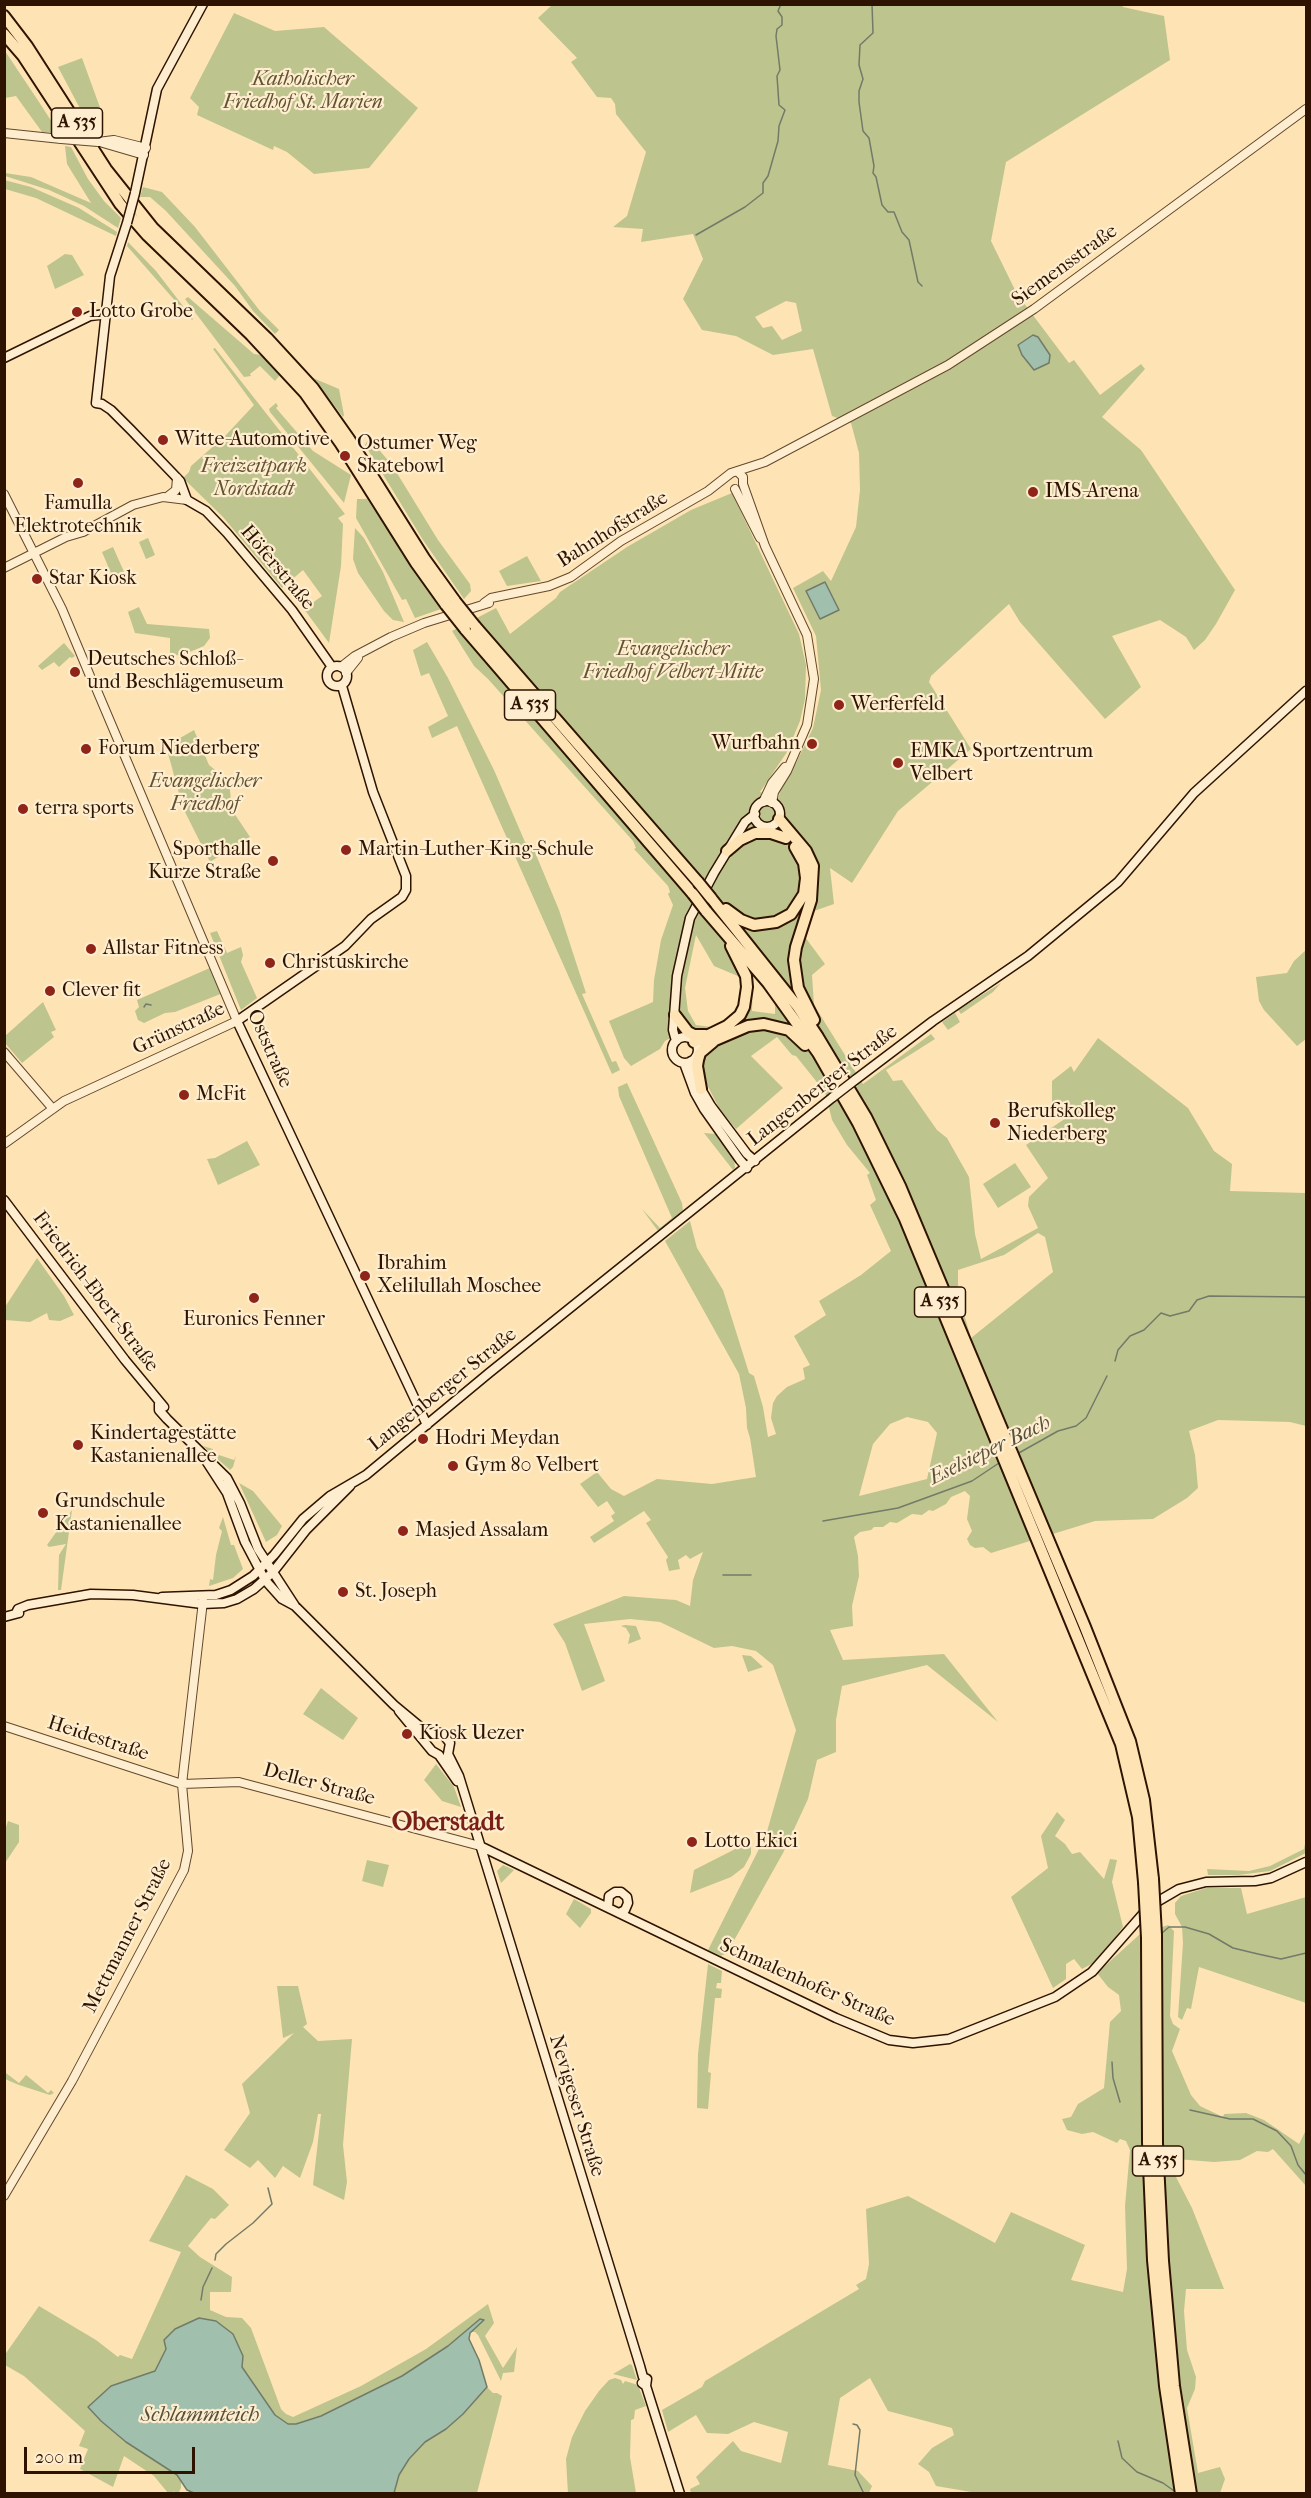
<!DOCTYPE html>
<html>
<head>
<meta charset="utf-8">
<style>
  body { margin:0 }
  #map { position:relative; width:1311px; height:2498px; overflow:hidden; background:#fee4b4; font-family:"IM FELL French Canon",serif }
  canvas { display:block }
  .frame { position:absolute; inset:0; border:6px solid #2e1400; pointer-events:none }
  .scale { position:absolute; left:24px; top:2447px; width:171px; height:27px; box-sizing:border-box; border:3px solid #2e1400; border-top:0; padding-left:8px; font-size:18px; line-height:21px; white-space:nowrap; color:#2e1400; -webkit-text-stroke:4px #feedce; paint-order:stroke }
</style>
</head>
<body>
<div id="map">
<canvas width="1311" height="2498"></canvas>
<div class="frame"></div>
<div class="scale">200 m</div>
</div>
<script>
const g = document.querySelector('canvas').getContext('2d');
g.lineJoin = 'round';
function fillPath(path, color) { g.fillStyle = color; g.fill(path, 'evenodd'); }
const poly = rows => new Path2D(rows.map(r => 'M' + r).join(''));
function trace(path, color, width, dash) { g.strokeStyle = color; g.lineWidth = width; g.lineCap = dash ? 'butt' : 'round'; g.setLineDash(dash || []); g.stroke(path); }
function drawText(font, color, halo, rows, align = 'center') {
  g.font = font + ' "IM FELL French Canon",serif'; g.lineWidth = 4.5; g.setLineDash([]); g.textBaseline = 'middle'; g.strokeStyle = halo; g.fillStyle = color; for (const [text, x, y, turn = 0] of rows) {
    g.save(); g.translate(x, y); g.rotate((+turn || 0) * Math.PI / 180); g.textAlign = isNaN(turn) ? turn : align; if (halo) g.strokeText(text, 0, 0); g.fillText(text, 0, 0); g.restore();
  }
}
fillPath(poly([
  [1122,4,1123,7,1164,16,1170,60,1006,162,991,241,1017,294,1069,363,1074,360,1100,395,1141,364,1145,369,1102,417,1141,450,1235,590,1216,624,1205,640,1194,650,1186,637,1160,620,1112,636,1141,687,1105,719,1020,622,1009,604,931,676,929,682,971,749,898,811,852,883,830,868,834,904,814,911,805,937,825,964,812,975,814,1005,863,1084,931,1034,935,1039,886,1070,893,1081,902,1080,937,1130,947,1138,969,1177,975,1234,981,1259,1038,1228,1028,1206,1029,1197,1048,1178,1026,1145,1069,1116,1052,1102,1052,1081,1071,1066,1074,1072,1098,1038,1188,1108,1214,1151,1232,1164,1230,1191,1306,1193,1306,1426,1290,1422,1218,1420,1189,1431,1195,1455,1198,1488,1187,1498,1153,1519,1095,1521,991,1553,983,1547,975,1548,970,1545,967,1539,972,1531,967,1519,970,1496,965,1491,951,1497,946,1504,933,1511,929,1510,922,1515,912,1514,897,1523,890,1522,883,1527,874,1527,871,1530,860,1532,854,1537,858,1556,859,1576,852,1606,853,1626,830,1630,843,1660,944,1654,998,1722,927,1665,842,1686,836,1720,836,1752,817,1760,808,1799,783,1853,727,1953,721,1956,708,1950,766,1835,796,1730,773,1665,756,1651,732,1646,714,1648,660,1622,630,1619,584,1624,605,1681,582,1691,565,1643,553,1624,624,1596,676,1600,690,1606,693,1580,703,1552,690,1559,686,1555,678,1560,680,1569,669,1571,666,1560,668,1557,646,1523,651,1520,644,1511,594,1543,590,1537,614,1521,611,1516,615,1513,607,1501,598,1507,580,1484,597,1472,611,1489,624,1496,657,1479,712,1484,756,1477,750,1438,747,1428,746,1408,739,1374,665,1241,690,1221,697,1248,723,1290,749,1373,754,1376,763,1407,768,1437,776,1434,771,1418,773,1403,777,1396,787,1387,805,1379,803,1368,810,1365,794,1336,826,1315,819,1301,861,1275,891,1251,870,1205,876,1200,867,1175,870,1173,847,1145,832,1120,826,1095,816,1081,796,1056,792,1055,777,1037,751,1056,783,1088,736,1129,720,1110,701,1073,701,1062,706,1053,697,1033,688,1028,665,1041,660,1049,631,1066,624,1058,609,1021,653,1002,654,980,661,940,673,905,668,894,670,892,668,886,634,849,636,848,633,841,488,679,474,666,452,631,496,608,510,634,556,598,560,592,627,547,691,510,732,493,799,634,806,665,805,699,800,721,787,752,760,792,778,799,783,781,796,763,813,728,821,690,816,636,793,588,823,571,831,581,856,527,860,490,859,453,851,423,832,416,813,349,773,355,736,336,702,330,683,299,703,259,693,234,641,242,643,229,613,227,627,216,646,152,616,114,615,104,611,98,597,97,571,62,577,58,538,18,552,5],
  [786,301,796,303,802,331,782,340,772,326,763,328,755,317],
  [696,935,714,966,740,977,740,998,736,1013,711,1027,696,1025,688,1011,685,988],
  [753,976,775,1003,775,1014,752,1011],
  [1038,1233,1045,1237,1053,1272,971,1338,958,1294,958,1270,1004,1255],
  [907,1417,928,1422,937,1433,927,1479,859,1496,873,1444,890,1424],
  [234,13,275,31,324,27,418,108,369,168,314,174,287,152,274,146,273,150,197,115,199,107,190,98],
  [5,51,39,102,59,133,42,132,16,96,5,98],
  [82,58,102,113,103,131,93,133,58,67],
  [65,146,71,147,88,179,104,201,121,218,118,228,84,206,49,190,5,176,5,173,31,177,91,203,67,164],
  [4,180,31,187,79,208,117,232,116,236,36,198,5,189],
  [143,187,162,192,195,227,260,311,279,330,275,334,253,311,235,286,166,211,150,197,140,197],
  [128,242,156,271,193,319,192,320,127,246],
  [65,254,72,255,84,275,55,289,47,266],
  [188,297,254,354,261,355,280,375,275,381,260,366,250,374,251,376,244,377,185,299],
  [215,348,345,514,338,518,343,524,341,566,329,643,304,609,322,596,303,570,282,588,223,517,183,478,189,472,191,466,226,435,254,405,213,349],
  [313,378,339,389,344,415,343,417],
  [276,403,278,406,276,408,313,451,351,475,344,503,270,412,269,409],
  [369,438,392,465,438,540,470,584,471,591,464,599,423,540,365,445],
  [357,499,367,499,441,609,415,618,406,599,402,600,356,518],
  [355,528,364,538,383,572,404,622,393,620,384,611,358,573,353,559],
  [148,538,155,555,146,559,139,542],
  [113,547,125,574,113,578,102,552],
  [527,556,541,581,507,586,499,571],
  [139,607,147,624,209,629,210,638,204,646,180,656,170,653,170,638,135,633,128,612],
  [427,642,448,678,494,770,525,842,532,845,559,910,586,993,582,994,612,1062,616,1061,620,1070,612,1074,457,726,432,738,428,727,448,716,429,673,421,676,413,650],
  [64,643,75,656,72,658,70,657,59,667,54,662,42,670,38,666],
  [194,730,209,765,229,781,232,810,250,837,210,862,183,808,166,746],
  [217,931,227,953,241,947,243,955,241,962,257,998,241,1010,210,933],
  [1306,950,1306,1039,1297,1046,1264,1010,1259,1001,1256,977,1287,973,1294,961],
  [212,967,223,993,175,1012,165,1013,144,1023,138,1020,135,1011,139,1007,137,1000],
  [1001,983,993,992,961,1014,958,1010],
  [43,1002,56,1030,51,1032,54,1037,22,1063,5,1043,5,1036],
  [955,1013,960,1022,948,1030,942,1022],
  [627,1083,682,1203,683,1212,658,1231,642,1209,660,1228,672,1218,619,1096,618,1087],
  [704,1133,715,1134,734,1159,735,1168,733,1170],
  [247,1141,260,1165,218,1185,207,1159,215,1158],
  [1015,1163,1031,1187,998,1208,983,1184],
  [37,1258,64,1296,74,1315,60,1321,49,1320,47,1313,30,1322,5,1320,5,1307],
  [203,1446,213,1449,213,1453,234,1460,236,1456,233,1467,230,1470],
  [239,1483,253,1491,282,1526,277,1535,266,1542],
  [72,1510,61,1590,58,1590,59,1555,66,1544,49,1547,47,1545],
  [223,1517,231,1545,234,1545,243,1569,233,1578,209,1586,210,1579,213,1580,216,1555,222,1531,219,1528],
  [625,1625,636,1626,641,1639,628,1644,630,1635,626,1628,621,1626],
  [742,1655,751,1656,763,1667,748,1672],
  [321,1688,358,1718,343,1740,303,1714],
  [436,1764,454,1787,461,1807,442,1801,424,1780],
  [1057,1812,1065,1820,1055,1836,1065,1844,1072,1854,1080,1852,1104,1879,1110,1859,1117,1860,1112,1882,1123,1927,1097,1961,1082,1969,1074,1959,1066,1964,1066,1979,1053,1988,1011,1897,1048,1868,1041,1836],
  [8,1821,19,1825,19,1842,5,1863,5,1830],
  [1306,1839,1306,1853,1270,1871,1238,1875,1208,1875,1207,1869,1249,1871,1270,1866,1304,1849],
  [751,1841,751,1854,744,1867,731,1877,690,1893,694,1870],
  [367,1860,389,1865,383,1887,362,1881],
  [503,1865,514,1870,501,1883,497,1871],
  [1206,1888,1241,1888,1247,1914,1306,1897,1306,2003,1199,1967,1191,2009,1187,2008,1182,2020,1178,2017,1183,1943,1182,1927,1175,1914,1175,1903,1181,1896],
  [574,1899,591,1909,591,1913,580,1928,566,1914],
  [1168,1925,1174,1931,1170,2016,1173,2024,1180,2029,1172,2051,1191,2095,1200,2106,1223,2117,1224,2114,1246,2113,1264,2120,1299,2144,1306,2130,1306,2186,1273,2149,1268,2152,1257,2151,1240,2160,1214,2162,1176,2159,1176,2177,1192,2208,1224,2289,1186,2289,1184,2311,1187,2350,1196,2377,1195,2389,1187,2408,1198,2473,1220,2467,1225,2479,1220,2493,983,2494,936,2486,929,2472,918,2464,932,2448,954,2435,952,2428,888,2411,870,2378,840,2398,828,2465,858,2471,872,2486,869,2493,691,2493,690,2489,700,2484,696,2477,733,2441,741,2451,781,2463,788,2432,754,2422,728,2434,707,2433,696,2415,668,2432,662,2410,702,2387,705,2381,859,2289,856,2285,866,2279,869,2264,866,2209,908,2196,995,2243,1011,2212,1085,2245,1071,2280,1123,2292,1127,2269,1125,2206,1130,2150,1126,2141,1120,2139,1117,2143,1093,2132,1082,2134,1067,2130,1062,2119,1071,2117,1078,2104,1104,2088,1110,2022,1121,2011,1119,1995,1108,1987,1097,1973,1139,1935],
  [708,1964,722,1971,721,1983,717,1983,716,1988,722,1989,721,1998,715,1998,708,2072,711,2073,708,2109,697,2108,698,2054],
  [277,1986,298,1986,307,2024,303,2027,318,2041,352,2039,343,2145,347,2182,344,2200,313,2185,321,2114,318,2114,313,2142,300,2178,283,2166,275,2178,258,2160,250,2168,224,2150,250,2113,242,2084,294,2033,283,2038],
  [6,2073,19,2083,26,2075,48,2093,51,2090,54,2093,50,2095,19,2085,5,2079],
  [186,2175,213,2189,229,2205,215,2219,211,2218,188,2246,200,2257,232,2277,231,2292,210,2292,210,2310,226,2317,242,2318,251,2328,281,2409,286,2414,293,2417,361,2386,426,2349,488,2304,494,2323,485,2336,503,2368,517,2347,514,2372,503,2373,501,2381,478,2335,475,2332,467,2332,431,2359,381,2388,321,2416,296,2424,288,2424,275,2415,242,2367,233,2334,216,2321,199,2318,175,2329,155,2371,139,2378,101,2421,126,2442,177,2475,181,2480,181,2488,178,2494,173,2491,174,2493,168,2493,154,2476,124,2456,113,2487,80,2469,88,2449,79,2446,85,2431,24,2376,5,2365,4,2356,39,2306,96,2340,118,2357,120,2355,132,2359,181,2252,149,2241],
  [630,2364,632,2365,637,2380,613,2374],
  [615,2378,621,2380,623,2384,625,2381,638,2385,646,2406,635,2410,634,2419,631,2420,630,2457,636,2493,568,2494,566,2459,572,2437,585,2411,599,2391,609,2380],
  [487,2387,493,2393,497,2393,502,2396,477,2493,394,2494,399,2475,409,2459,425,2442,446,2429,463,2414]
]), '#bec48e');
const water = poly([
  [1033,335,1038,337,1050,355,1049,363,1034,370,1022,355,1018,345,1033,335],
  [825,582,839,610,820,619,806,591,825,582],
  [199,2318,216,2321,233,2334,243,2356,242,2367,275,2415,288,2424,296,2424,321,2416,402,2376,448,2346,480,2319,484,2320,470,2333,469,2339,479,2360,487,2387,463,2414,446,2429,425,2442,409,2459,399,2475,394,2493,194,2493,187,2490,177,2475,126,2442,101,2421,88,2407,111,2386,155,2371,166,2349,164,2340,175,2329,199,2318]
]);
fillPath(water, '#a0bfad');
trace(water, '#727b68', 1.5);
trace(poly([
  [872,4,873,33,860,45,859,65,863,79,859,91,859,102,863,131,869,138,874,166,873,173,876,177,882,205,888,212,894,212,902,232,909,240,918,282,922,286],
  [696,235,745,207,763,193,763,183,768,176,778,141,779,126,785,110,779,105,777,76,780,70,776,36,777,29,782,25,782,17,778,11,781,4],
  [144,1007,146,1004,151,1005],
  [1115,1361,1118,1350,1130,1336,1144,1330,1161,1313,1170,1316,1189,1311,1197,1300,1209,1296,1306,1297],
  [1017,1454,1058,1431,1076,1426,1086,1418,1107,1376],
  [823,1521,898,1508,972,1481,999,1463],
  [723,1575,751,1575],
  [1162,1933,1169,1927,1185,1927,1209,1934,1233,1948,1258,1954,1281,1959,1306,1953],
  [1112,2062,1113,2078,1120,2102],
  [1190,2110,1230,2119,1253,2119,1277,2131,1291,2146,1298,2165,1306,2175],
  [215,2260,216,2254,226,2244,253,2223,272,2204,268,2188],
  [201,2300,203,2287,212,2268],
  [853,2424,857,2425,860,2430,855,2475,864,2494],
  [1118,2441,1122,2458,1137,2472,1163,2483,1177,2493]
]), '#727b68', 1.5);
const tertiary = poly([
  [4,133,61,139],
  [98,142,114,140,146,148],
  [103,143,144,155],
  [738,472,743,477,743,484,765,546,807,635,814,679,807,725,787,771,774,792,772,803],
  [735,489,760,538],
  [4,494,62,609,90,676],
  [167,497,176,490,177,478],
  [4,568,66,537,83,532,133,505,163,497,187,500],
  [484,603,491,598,549,586,571,577,621,541,708,491,731,473,765,462,948,365,1034,309,1306,109],
  [341,667,355,656,391,637,424,623,489,603],
  [346,673,358,658],
  [763,802,772,783,785,767],
  [4,1052,53,1109],
  [4,1144,64,1101,237,1021,93,681],
  [4,1726,182,1784,239,1782,480,1846],
  [4,2196,72,2081,184,1870,188,1851,182,1784,203,1601]
]);
const secondary = poly([
  [135,193,157,89,203,4],
  [127,223,110,276,96,403,102,404,111,410,131,430,180,481,187,500,206,511,227,533,292,610,332,667],
  [4,358,90,316,106,314],
  '327 676a10 10 0 1 1 20 0a10 10 0 1 1-20 0Z',
  [342,686,373,792,406,876,406,890,402,897,371,919,345,946,237,1021,427,1425],
  '754 814a13 13 0 1 1 26 0a13 13 0 1 1-26 0Z',
  '672 1050a13 13 0 1 1 26 0a13 13 0 1 1-26 0Z',
  [676,1041,673,1030,677,976,690,918,714,873,745,822,755,814],
  [691,1061,701,1089,711,1106,747,1154,755,1161],
  [684,1063,695,1093,704,1109,740,1160,747,1168],
  [855,1080,933,1021,1028,956,1118,882,1194,793,1306,691],
  [4,1200,125,1360,164,1407],
  [159,1404,159,1410,167,1419,227,1478,240,1503,258,1549,295,1606,394,1705,429,1734],
  [203,1456,227,1493,245,1542,265,1580,282,1599,295,1606],
  [162,1597,216,1595,231,1590,253,1576,274,1555,303,1519,330,1496,366,1475,489,1373,833,1097],
  [16,1613,18,1609,28,1605,91,1594,133,1595,202,1604,224,1603,237,1599,254,1589,273,1572,306,1530,350,1486],
  [4,1617,19,1613],
  [399,1711,432,1751,439,1755,457,1781],
  [429,1734,437,1732,443,1734,450,1743,448,1754],
  [448,1754,459,1776,640,2366,643,2377,647,2379,646,2386],
  [480,1846,836,2018,889,2040,913,2043,949,2039,1055,1997,1092,1972,1150,1906,1179,1889,1206,1882,1255,1881,1271,1878,1306,1862],
  [608,1907,609,1896,615,1892,621,1892,627,1897,628,1903,625,1910,621,1912],
  [642,2383,646,2386,680,2494]
]);
const motorway = poly([
  [4,16,27,46,106,169,153,228,267,338,313,388,349,439,424,558,455,601],
  [4,34,23,56,120,204,147,235,251,335,305,393,341,444,416,563,446,605],
  [475,626,698,882],
  [465,629,693,894],
  [779,819,806,851,813,866,811,900,796,947,794,960,798,988,814,1020],
  [727,851,740,840,755,833,771,833,786,838],
  [711,898,798,1007,818,1037,866,1117,900,1186,1085,1627,1130,1741,1144,1800,1153,1879],
  [726,909,741,920,754,925,776,922,791,914,804,894,806,878,804,863,795,847],
  [706,911,768,983,818,1053,858,1123,905,1219,1121,1744,1138,1817,1144,1882],
  [675,1015,688,1032,694,1035,705,1035],
  [694,1042,727,1026,740,1015,744,1007,747,987,746,976,731,946],
  [706,1044,748,1026,764,1024,789,1030,805,1045],
  [701,1089,697,1066,698,1060,700,1053,713,1042],
  [1156,1935,1157,2143,1163,2261,1174,2386,1191,2494],
  [1147,1938,1148,2142,1153,2260,1165,2386,1181,2494]
]);
trace(tertiary, '#62482d', 10);
trace(secondary, '#2e1400', 11);
trace(motorway, '#2e1400', 14);
trace(tertiary, '#feedce', 8);
trace(secondary, '#feedce', 8);
trace(motorway, '#fee4b4', 10);
const tertiaryBridge = poly([
  [61,139,98,142]
]);
const secondaryBridge = poly([
  [127,223,135,193],
  [833,1097,855,1080]
]);
const motorwayBridge = poly([
  [455,601,475,626],
  [446,605,465,629],
  [698,882,711,898],
  [693,894,706,911],
  [1153,1879,1156,1935],
  [1144,1882,1147,1938]
]);
trace(tertiaryBridge, '#62482d', 10, []);
trace(secondaryBridge, '#2e1400', 11, []);
trace(motorwayBridge, '#2e1400', 14, []);
trace(tertiaryBridge, '#feedce', 8);
trace(secondaryBridge, '#feedce', 8);
trace(motorwayBridge, '#fee4b4', 10);
for (const [x, y, r, color] of [
  [77,312,6,"#8f2418"],
  [163,440,6,"#8f2418"],
  [345,456,6,"#8f2418"],
  [78,483,6,"#8f2418"],
  [1033,492,6,"#8f2418"],
  [37,579,6,"#8f2418"],
  [75,672,6,"#8f2418"],
  [839,705,6,"#8f2418"],
  [812,744,6,"#8f2418"],
  [86,749,6,"#8f2418"],
  [898,763,6,"#8f2418"],
  [23,809,6,"#8f2418"],
  [346,850,6,"#8f2418"],
  [273,861,6,"#8f2418"],
  [91,949,6,"#8f2418"],
  [270,963,6,"#8f2418"],
  [50,991,6,"#8f2418"],
  [184,1095,6,"#8f2418"],
  [995,1123,6,"#8f2418"],
  [365,1276,6,"#8f2418"],
  [254,1298,6,"#8f2418"],
  [423,1439,6,"#8f2418"],
  [78,1445,6,"#8f2418"],
  [453,1466,6,"#8f2418"],
  [43,1513,6,"#8f2418"],
  [403,1531,6,"#8f2418"],
  [343,1592,6,"#8f2418"],
  [407,1734,6,"#8f2418"],
  [692,1842,6,"#8f2418"]
]) { const dot = new Path2D(); dot.arc(x, y, r, 0, 2 * Math.PI); g.fillStyle = color; g.fill(dot); trace(dot, '#feedce', 2); }
for (const [x, y, w] of [
  [77,123,51],
  [530,705,51],
  [940,1302,51],
  [1158,2161,51]
]) { const box = new Path2D(); box.roundRect(x - w / 2, y - 15, w, 30, 4.5); g.fillStyle = '#feedce'; g.fill(box); trace(box, '#2e1400', 1.5); }
drawText('bold 18px', '#2e1400', null, [
  ["A 535",77,123],
  ["A 535",530,705],
  ["A 535",940,1302],
  ["A 535",1158,2161]
]);
drawText('italic 20px', '#605232', '#feedce', [
  ["Katholischer",303,80],
  ["Friedhof St. Marien",303,103],
  ["Freizeitpark",254,467],
  ["Nordstadt",254,490],
  ["Evangelischer",673,650],
  ["Friedhof Velbert-Mitte",673,673],
  ["Evangelischer",205,782],
  ["Friedhof",205,805]
]);
drawText('20px', '#2e1400', '#feedce', [
  ["Siemensstraße",1065,266,-36],
  ["Bahnhofstraße",613,530,-32],
  ["Höferstraße",277,568,50],
  ["Grünstraße",179,1029,-25],
  ["Oststraße",269,1049,66],
  ["Langenberger Straße",823,1086,-38],
  ["Friedrich-Ebert-Straße",95,1292,53],
  ["Langenberger Straße",443,1390,-39],
  ["Heidestraße",98,1739,18],
  ["Deller Straße",319,1785,15],
  ["Mettmanner Straße",128,1936,-63],
  ["Schmalenhofer Straße",807,1983,24],
  ["Nevigeser Straße",576,2106,73]
]);
drawText('20px', '#2e1400', '#feedce', [
  ["Lotto Grobe",89,312],
  ["Witte-Automotive",175,440],
  ["Ostumer Weg",357,444],
  ["Skatebowl",357,467],
  ["IMS-Arena",1045,492],
  ["Famulla",78,504,"center"],
  ["Elektrotechnik",78,527,"center"],
  ["Star Kiosk",49,579],
  ["Deutsches Schloß-",87,660],
  ["und Beschlägemuseum",87,683],
  ["Werferfeld",851,705],
  ["Wurfbahn",800,744,"right"],
  ["Forum Niederberg",98,749],
  ["EMKA Sportzentrum",910,752],
  ["Velbert",910,775],
  ["terra sports",35,809],
  ["Sporthalle",261,850,"right"],
  ["Kurze Straße",261,873,"right"],
  ["Martin-Luther-King-Schule",358,850],
  ["Allstar Fitness",103,949],
  ["Christuskirche",282,963],
  ["Clever fit",62,991],
  ["McFit",196,1095],
  ["Berufskolleg",1007,1112],
  ["Niederberg",1007,1135],
  ["Ibrahim",377,1264],
  ["Xelilullah Moschee",377,1287],
  ["Euronics Fenner",254,1320,"center"],
  ["Kindertagestätte",90,1434],
  ["Kastanienallee",90,1457],
  ["Hodri Meydan",435,1439],
  ["Gym 80 Velbert",465,1466],
  ["Grundschule",55,1502],
  ["Kastanienallee",55,1525],
  ["Masjed Assalam",415,1531],
  ["St. Joseph",355,1592],
  ["Kiosk Uezer",419,1734],
  ["Lotto Ekici",704,1842]
], 'left');
drawText('italic 21px', '#56503d', '#feedce', [
  ["Eselsieper Bach",990,1451,-26],
  ["Schlammteich",200,2416]
]);
drawText('bold 26px', '#7a1f14', '#feedce', [
  ["Oberstadt",448,1824]
]);
</script>
</body>
</html>
